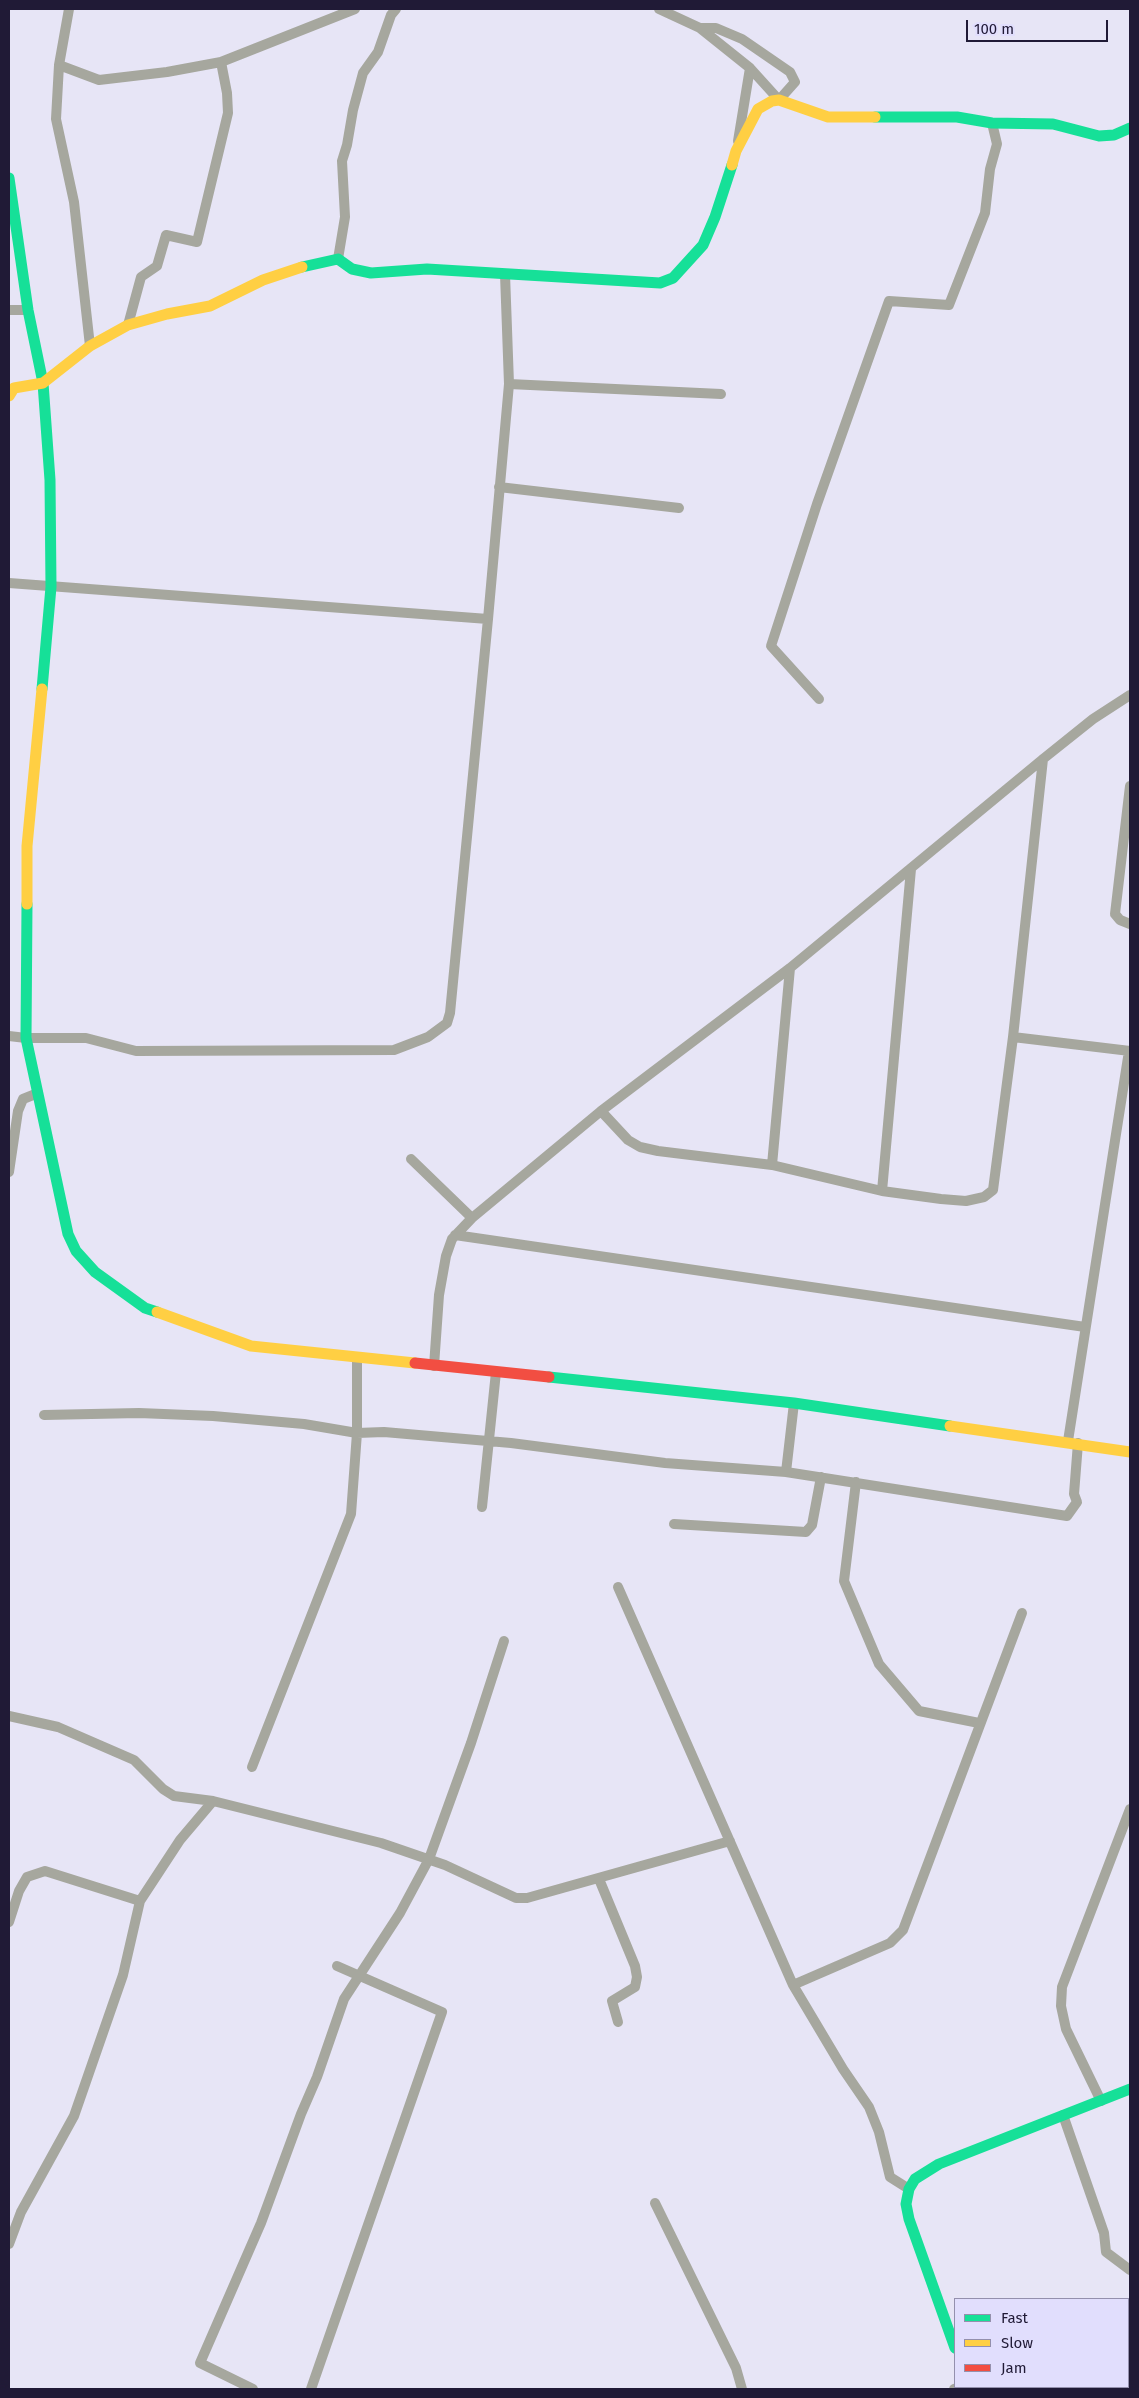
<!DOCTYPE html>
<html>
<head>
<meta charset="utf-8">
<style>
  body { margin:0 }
  #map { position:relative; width:1139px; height:2398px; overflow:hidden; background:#e7e5f6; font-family:"Fira Sans",sans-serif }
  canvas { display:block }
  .frame { position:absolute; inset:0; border:10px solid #201a36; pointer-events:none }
  .legend { position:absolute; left:954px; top:2298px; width:175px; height:90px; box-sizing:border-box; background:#e1defd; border:1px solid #9490ad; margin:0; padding:6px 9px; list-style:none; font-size:15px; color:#201a36 }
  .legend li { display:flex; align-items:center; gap:10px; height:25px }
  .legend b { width:25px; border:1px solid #9490ad }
  .scale { position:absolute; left:966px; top:20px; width:142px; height:22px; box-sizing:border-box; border:2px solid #201a36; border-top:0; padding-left:6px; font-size:15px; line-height:18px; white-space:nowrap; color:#201a36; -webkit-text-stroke:4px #e1defd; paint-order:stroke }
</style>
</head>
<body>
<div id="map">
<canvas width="1139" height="2398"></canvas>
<div class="frame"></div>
<ul class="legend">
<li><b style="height:6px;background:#16e098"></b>Fast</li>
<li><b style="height:6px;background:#ffcf43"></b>Slow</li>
<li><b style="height:6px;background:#f24e42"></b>Jam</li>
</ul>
<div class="scale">100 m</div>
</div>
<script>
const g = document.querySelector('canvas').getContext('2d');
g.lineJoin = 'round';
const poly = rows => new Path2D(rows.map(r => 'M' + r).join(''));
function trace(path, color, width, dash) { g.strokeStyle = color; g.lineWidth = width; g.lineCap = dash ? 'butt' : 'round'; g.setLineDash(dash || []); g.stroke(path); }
trace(poly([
  [69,9,59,65,56,119,74,202,90,346],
  [659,9,700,28,716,28,742,39,790,72,795,82,779,100,750,68,700,28],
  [59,65,99,80,167,72,221,62,355,9],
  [738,141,750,68],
  [338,259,345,217,342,161,347,145,353,110,363,73,378,52,391,15,396,9],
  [9,310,28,310],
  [128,325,141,277,157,266,166,235,197,242,228,113,227,93,221,62],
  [509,384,721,394],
  [499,487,679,508],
  [9,583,488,619],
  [819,699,771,646,817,504,889,301,949,305,985,213,990,169,997,144,992,123],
  [1130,786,1115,914,1120,920,1130,924],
  [9,1036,26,1038,86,1038,136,1051,394,1050,428,1037,447,1023,450,1013,488,619,509,384,505,274],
  [1013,1037,1130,1051],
  [601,1111,628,1140,640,1147,658,1151,772,1165,882,1191,941,1199,966,1201,984,1197,993,1190,1013,1037,1043,759],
  [411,1159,472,1218],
  [772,1165,790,968],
  [9,1172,18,1111,23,1099,38,1093],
  [882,1191,911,869],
  [455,1235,1085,1327],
  [434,1366,439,1295,446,1256,452,1239,472,1218,601,1111,790,968,1043,759,1093,719,1130,695],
  [44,1415,139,1413,213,1416,304,1424,357,1433,384,1432,511,1443,665,1463,786,1472,1067,1516,1077,1502,1074,1494,1078,1443],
  [1068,1441,1129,1051],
  [786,1472,794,1403],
  [856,1482,844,1581,879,1664,919,1711,979,1723],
  [482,1507,496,1372],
  [674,1524,806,1532,812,1525,821,1477],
  [618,1587,793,1985,843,2069,869,2107,879,2132,890,2177,909,2189],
  [9,1716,58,1727,134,1760,163,1789,174,1796,213,1801,381,1843,445,1865,516,1898,527,1898,730,1841],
  [252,1767,351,1514,357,1433,357,1357],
  [599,1879,635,1966,637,1977,635,1987,612,2001,618,2022],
  [9,1922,19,1891,27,1877,45,1871,140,1901],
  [793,1985,890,1943,903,1930,1022,1613],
  [1101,2101,1066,2029,1061,2006,1062,1987,1130,1809],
  [1063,2115,1104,2233,1106,2252,1130,2270],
  [655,2203,736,2368,742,2389],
  [9,2244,21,2212,74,2116,123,1975,140,1901,180,1840,213,1801],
  [253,2389,200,2363,261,2223,301,2114,317,2077,344,1999,400,1913,429,1859,471,1743,504,1641],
  [311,2389,442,2012,337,1966],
  [954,2389,960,2387]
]), '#a6a79e', 10);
trace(poly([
  [875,117,957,117,992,123,1053,124,1099,136,1114,135,1130,128],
  [9,178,28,310,43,383,50,480,51,587,42,689],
  [302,267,338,259,352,269,371,273,427,269,660,283,673,278,703,245,715,217,732,165],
  [27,904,26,1038,68,1234,76,1251,95,1272,145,1308,157,1312],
  [549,1377,794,1403,950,1426],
  [955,2348,909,2219,906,2204,909,2189,915,2179,939,2164,1130,2089],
  [969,2387,970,2389]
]), '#16e098', 11);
trace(poly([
  [732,165,736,151,758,109,772,101,779,100,828,117,875,117],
  [9,396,14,388,43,383,90,346,128,325,167,314,210,306,263,280,302,267],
  [27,904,27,846,42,689],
  [157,1312,251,1346,415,1363],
  [950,1426,1130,1452]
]), '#ffcf43', 11);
trace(poly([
  [415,1363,549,1377]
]), '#f24e42', 11);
</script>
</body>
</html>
